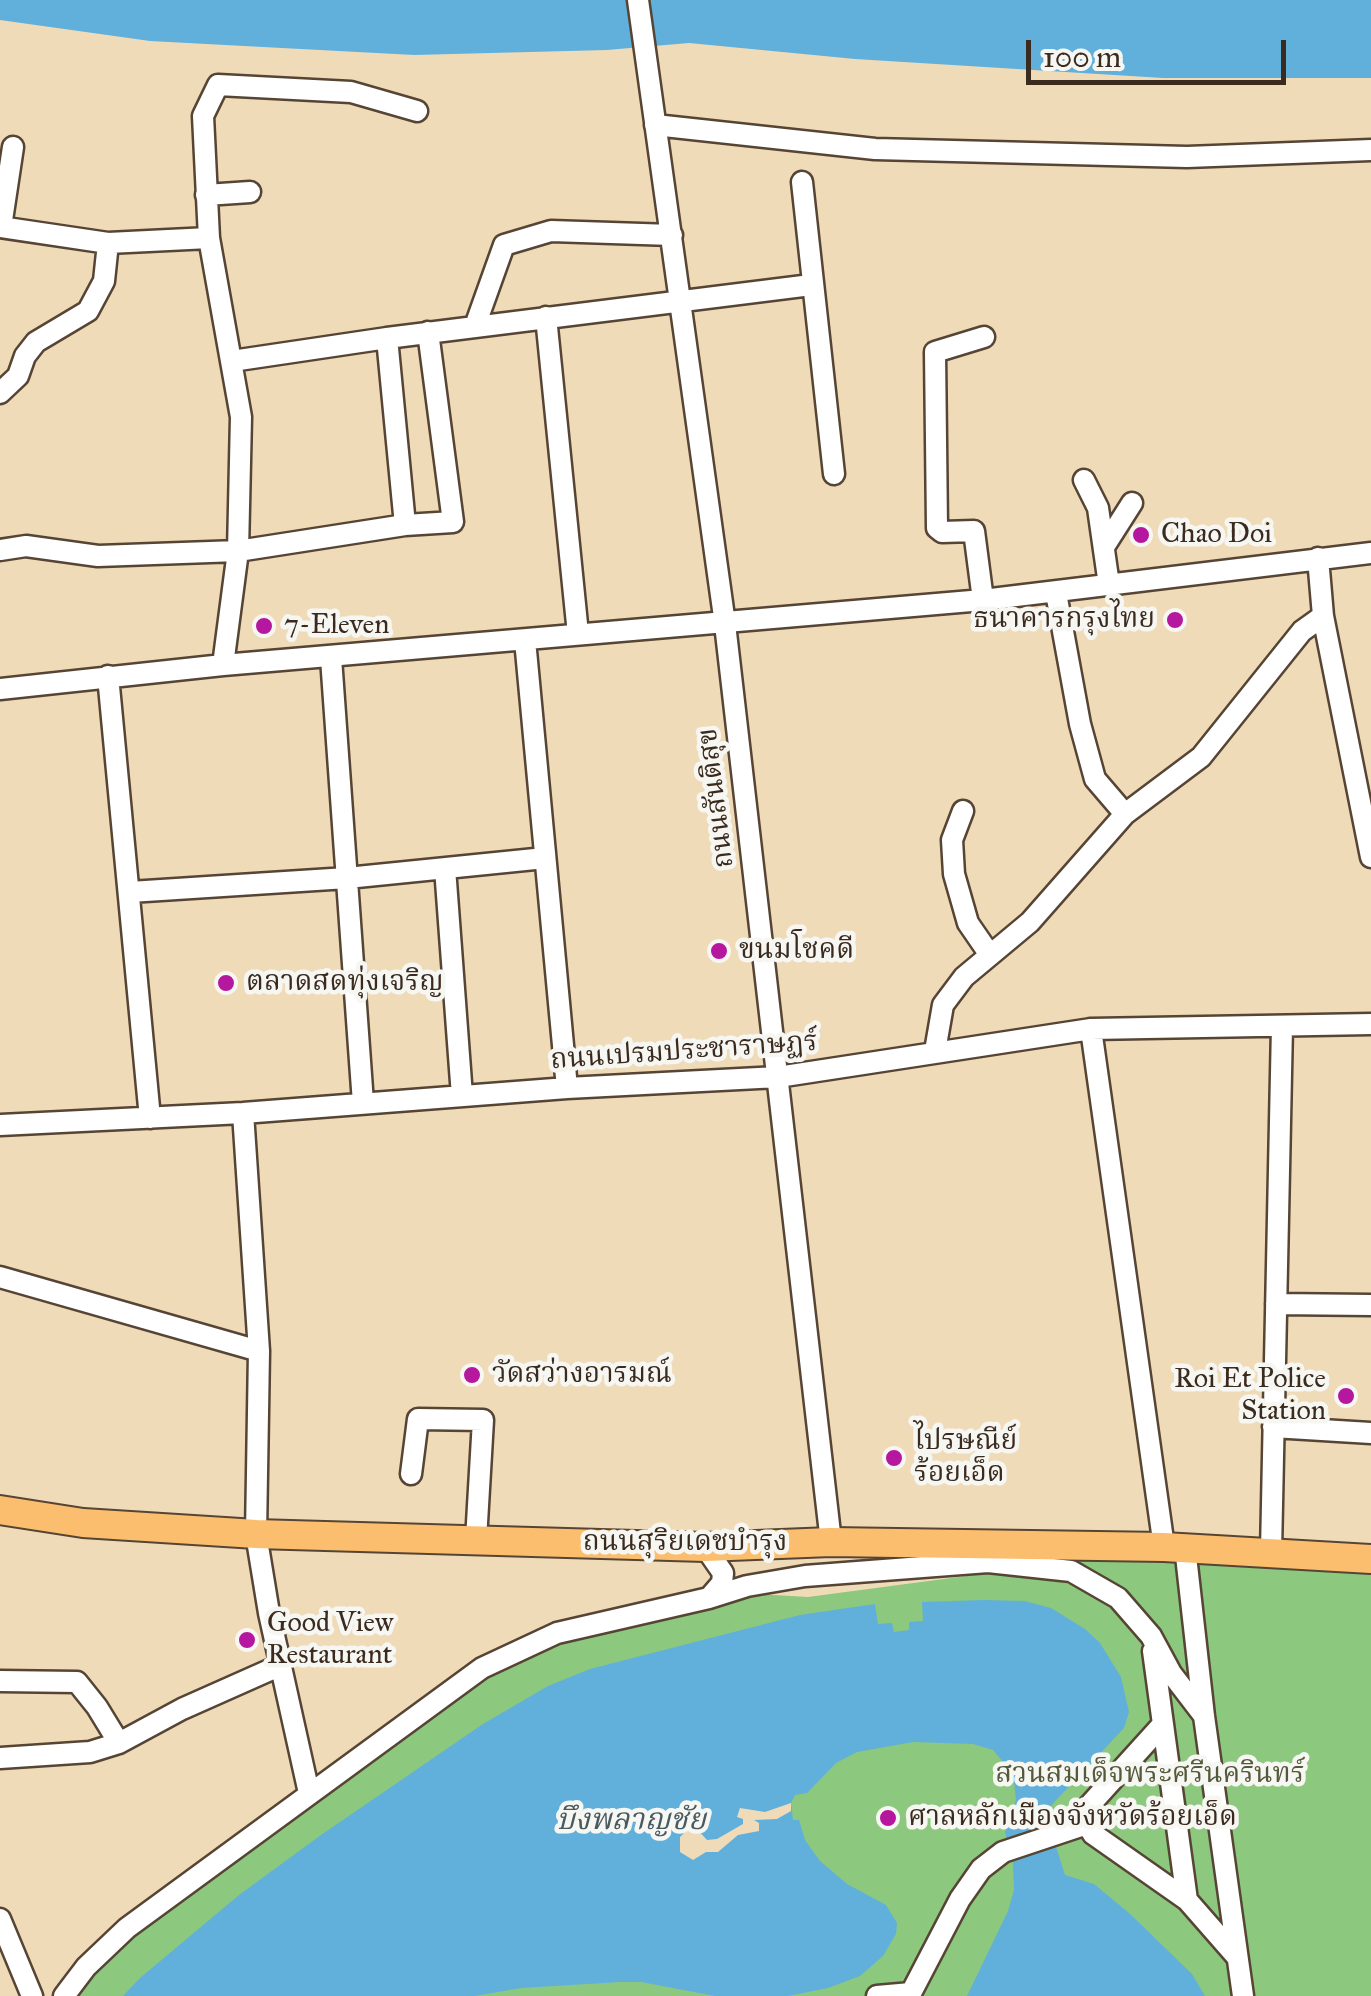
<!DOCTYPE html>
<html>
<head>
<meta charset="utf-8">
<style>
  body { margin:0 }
  #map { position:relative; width:1371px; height:1996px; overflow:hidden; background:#f0dbb9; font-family:"IM FELL Great Primer",serif }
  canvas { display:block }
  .scale { position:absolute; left:1026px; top:40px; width:260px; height:45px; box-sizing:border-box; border:5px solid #3b2a1e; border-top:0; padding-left:12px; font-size:30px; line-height:35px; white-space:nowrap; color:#3b2a1e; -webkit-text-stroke:8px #f6f6f2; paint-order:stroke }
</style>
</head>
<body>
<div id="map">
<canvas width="1371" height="1996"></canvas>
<div class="scale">100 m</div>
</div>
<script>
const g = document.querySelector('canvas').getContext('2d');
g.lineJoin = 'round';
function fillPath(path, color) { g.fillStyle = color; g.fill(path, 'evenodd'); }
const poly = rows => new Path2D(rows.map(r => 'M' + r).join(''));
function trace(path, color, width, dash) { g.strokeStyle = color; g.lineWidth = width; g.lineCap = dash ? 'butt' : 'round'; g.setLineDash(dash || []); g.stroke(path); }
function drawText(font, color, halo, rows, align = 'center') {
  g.font = font + ' "IM FELL Great Primer","Noto Serif Thai",serif'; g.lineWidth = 9; g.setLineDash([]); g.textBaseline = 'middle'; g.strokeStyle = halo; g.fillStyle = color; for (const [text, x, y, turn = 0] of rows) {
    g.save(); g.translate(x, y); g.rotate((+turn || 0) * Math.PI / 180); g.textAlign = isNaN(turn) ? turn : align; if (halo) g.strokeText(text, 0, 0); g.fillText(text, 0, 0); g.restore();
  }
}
fillPath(poly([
  [1185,1547,1371,1555,1371,1996,64,1996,86,1967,482,1668,557,1633,721,1592,808,1597]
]), '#8cc87d');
fillPath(poly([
  [0,0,1371,0,1371,78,1163,78,855,59,689,43,607,50,414,55,150,41,0,20],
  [984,1600,1024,1601,1051,1608,1085,1629,1100,1643,1121,1677,1129,1712,1124,1728,1045,1812,1065,1875,1094,1884,1129,1913,1192,1974,1205,1996,967,1996,1008,1911,1014,1890,1013,1863,1005,1832,1016,1800,1014,1782,1009,1769,993,1750,973,1744,913,1742,857,1752,836,1763,807,1793,795,1795,791,1803,793,1820,799,1820,805,1840,820,1861,847,1884,886,1905,897,1923,896,1934,883,1956,860,1976,828,1988,788,1996,715,1996,641,1982,620,1982,521,1988,475,1996,123,1996,140,1978,239,1895,321,1835,483,1724,548,1686,590,1669,800,1615,875,1604,878,1624,892,1623,894,1632,909,1630,909,1622,923,1621,922,1602]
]), '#61b0db');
fillPath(poly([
  [791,1803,791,1811,777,1819,754,1820,759,1823,759,1831,738,1835,718,1852,706,1852,693,1860,680,1852,680,1837,687,1830,697,1829,707,1840,717,1839,743,1824,743,1819,737,1817,740,1808,765,1812]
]), '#f0dbb9');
const minor = poly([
  [638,0,725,624,831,1542],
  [655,125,875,149,1187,157,1371,150],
  [802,182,834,474],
  [206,195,250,192],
  [0,227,108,243,209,238],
  [1,227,13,147],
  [546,317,578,634],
  [475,326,504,245,551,231,672,235],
  [232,361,387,338],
  [0,393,18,376,25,356,36,342,88,311,104,281,108,243],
  [1084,480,1098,508,1109,585],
  [405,525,387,338,811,285],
  [1104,547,1132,503],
  [0,550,26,546,98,556,238,551,405,525,453,522,428,332],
  [1318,558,1323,616,1371,857],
  [1056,593,1080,724,1095,779,1125,814],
  [983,600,974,531,942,532,937,528,935,352,984,337],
  [525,640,567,1088],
  [331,658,363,1103],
  [223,665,238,551,241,417,209,238,203,116,218,85,351,92,417,111],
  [108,676,150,1118],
  [0,689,223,665,983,600,1371,553],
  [963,811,952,840,954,874,968,923,990,955],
  [445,868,462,1096],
  [130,892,347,878,545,858],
  [1091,1029,1164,1547],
  [935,1051,943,1005,964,977,1030,922,1125,814,1201,757,1302,631,1323,616],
  [243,1113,259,1351,256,1534,269,1613,309,1793],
  [0,1125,243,1113,567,1088,778,1077,1091,1029,1371,1024],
  [0,1277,259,1351],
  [1276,1304,1371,1305],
  [1273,1427,1371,1433],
  [411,1474,418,1419,483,1420,476,1540],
  [705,1547,723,1573,722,1583,709,1598],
  [1185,1547,1204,1716,1243,1996],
  [1271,1552,1282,1026],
  [1153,1651,1187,1900,1236,1956],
  [0,1681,77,1682,97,1707,119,1743],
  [1163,1724,1087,1808,1087,1824,1093,1834,1187,1900],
  [0,1758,90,1752,119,1743,182,1709,281,1665],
  [0,1919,32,1996],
  [64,1996,86,1967,127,1928,482,1668,557,1633,709,1598,747,1586,805,1576,988,1562,1071,1571,1118,1598,1151,1636,1171,1673,1204,1716],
  [877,1996,911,1993,960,1899,981,1869,1003,1852,1087,1824]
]);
const major = poly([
  [0,1510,83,1523,256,1534,705,1547,831,1542,1164,1547,1371,1559]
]);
trace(minor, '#564535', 25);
trace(major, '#564535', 32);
trace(minor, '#fff', 20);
trace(major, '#fbbe6e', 28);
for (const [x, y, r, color] of [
  [1141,535,10,"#b5179e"],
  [1175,620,10,"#b5179e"],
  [264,626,10,"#b5179e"],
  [719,951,10,"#b5179e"],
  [226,983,10,"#b5179e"],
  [472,1375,10,"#b5179e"],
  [1346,1396,10,"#b5179e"],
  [894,1458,10,"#b5179e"],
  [247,1640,10,"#b5179e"],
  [888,1818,10,"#b5179e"]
]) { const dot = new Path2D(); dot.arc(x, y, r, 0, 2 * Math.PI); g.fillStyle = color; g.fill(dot); trace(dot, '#f6f6f2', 4); }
drawText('28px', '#3b2a1e', '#f6f6f2', [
  ["Chao Doi",1161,535],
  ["ธนาคารกรุงไทย",1155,620,"right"],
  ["7-Eleven",284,626],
  ["ขนมโชคดี",739,951],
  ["ตลาดสดทุ่งเจริญ",246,983],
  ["วัดสว่างอารมณ์",492,1375],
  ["Roi Et Police",1326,1380,"right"],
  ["Station",1326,1412,"right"],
  ["ไปรษณีย์",914,1442],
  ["ร้อยเอ็ด",914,1474],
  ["Good View",267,1624],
  ["Restaurant",267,1656],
  ["ศาลหลักเมืองจังหวัดร้อยเอ็ด",908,1818]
], 'left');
drawText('28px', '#3b2a1e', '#f6f6f2', [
  ["ถนนสันติสุข",717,798,-97],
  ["ถนนเปรมประชาราษฏร์",684,1052,-4],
  ["ถนนสุริยเดชบำรุง",685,1543]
]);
drawText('28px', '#53593a', '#f6f6f2', [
  ["สวนสมเด็จพระศรีนครินทร์",1150,1775]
]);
drawText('italic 30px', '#485960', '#f6f6f2', [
  ["บึงพลาญชัย",631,1822]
]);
</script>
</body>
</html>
